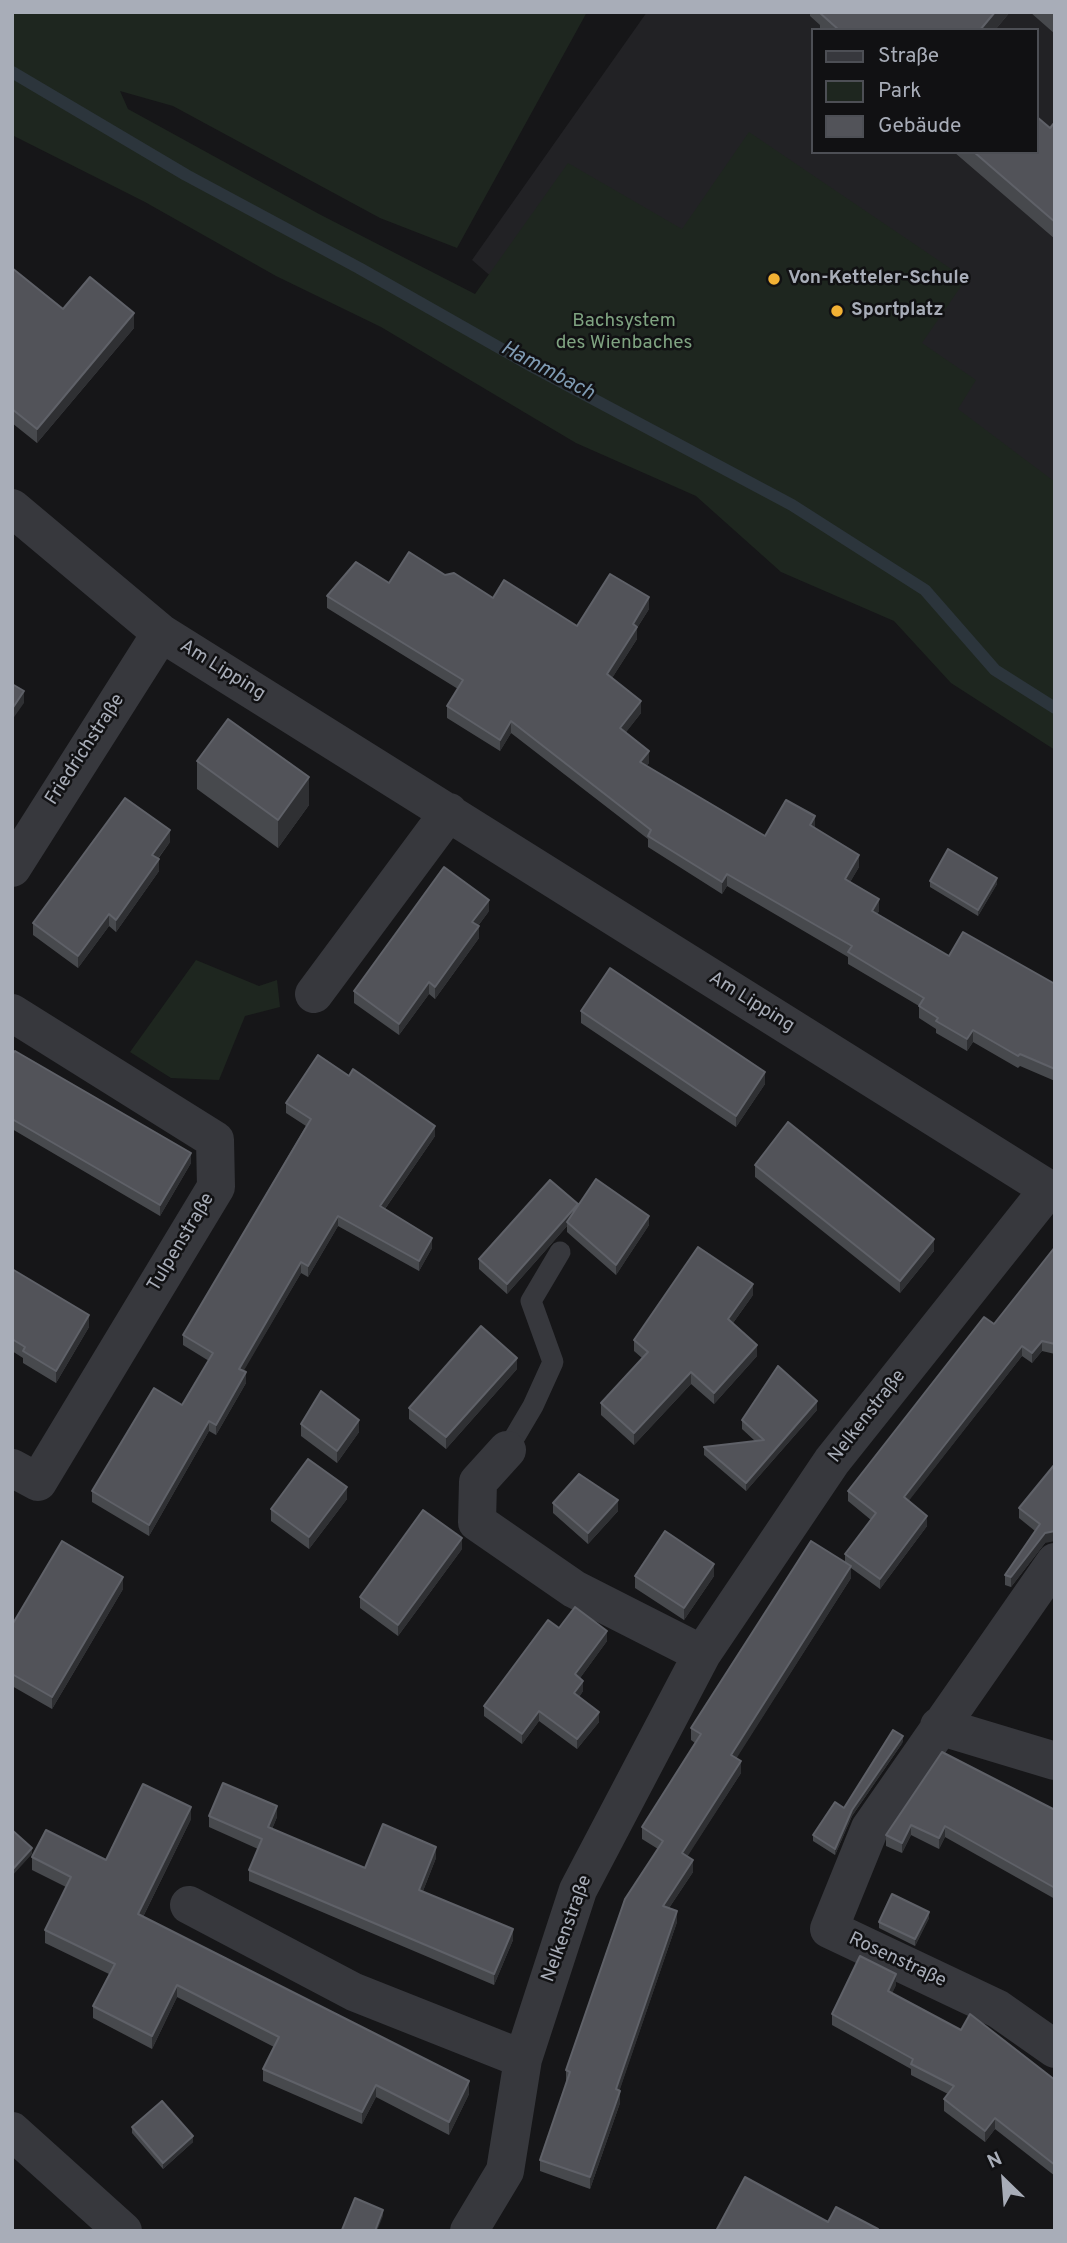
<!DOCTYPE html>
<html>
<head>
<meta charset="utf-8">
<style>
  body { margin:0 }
  #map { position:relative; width:1067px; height:2243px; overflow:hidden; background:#161618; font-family:Overpass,sans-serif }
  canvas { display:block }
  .frame { position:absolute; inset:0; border:14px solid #a8adb8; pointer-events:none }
  .legend { position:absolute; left:811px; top:28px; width:228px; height:126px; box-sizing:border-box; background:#111113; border:2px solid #4d4f55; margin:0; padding:9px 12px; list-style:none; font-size:21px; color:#a8adb8 }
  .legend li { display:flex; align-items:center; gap:14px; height:35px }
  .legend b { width:35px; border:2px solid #4d4f55 }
  .north { position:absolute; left:969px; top:2145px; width:70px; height:70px; -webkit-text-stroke:5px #111113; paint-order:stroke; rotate:335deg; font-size:19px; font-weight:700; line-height:28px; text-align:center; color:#a8adb8 }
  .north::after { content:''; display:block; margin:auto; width:24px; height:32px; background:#a8adb8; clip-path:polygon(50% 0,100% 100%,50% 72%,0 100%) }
</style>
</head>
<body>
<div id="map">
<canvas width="1067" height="2243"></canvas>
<div class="frame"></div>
<ul class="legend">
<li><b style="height:9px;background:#37383d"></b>Straße</li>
<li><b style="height:19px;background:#1e261f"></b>Park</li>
<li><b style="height:19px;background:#525359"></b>Gebäude</li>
</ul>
<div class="north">N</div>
</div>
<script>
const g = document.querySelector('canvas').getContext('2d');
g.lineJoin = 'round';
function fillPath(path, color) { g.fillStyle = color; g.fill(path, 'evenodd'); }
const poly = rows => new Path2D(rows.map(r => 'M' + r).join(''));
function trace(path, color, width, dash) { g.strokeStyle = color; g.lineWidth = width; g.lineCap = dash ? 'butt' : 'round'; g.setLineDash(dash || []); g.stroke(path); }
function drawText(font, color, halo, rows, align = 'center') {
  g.font = font + ' Overpass,sans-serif'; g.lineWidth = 5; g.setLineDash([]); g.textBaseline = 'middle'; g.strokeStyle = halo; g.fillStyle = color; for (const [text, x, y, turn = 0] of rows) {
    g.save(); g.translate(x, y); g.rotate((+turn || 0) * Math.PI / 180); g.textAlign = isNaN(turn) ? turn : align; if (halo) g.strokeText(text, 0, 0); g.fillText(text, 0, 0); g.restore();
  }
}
fillPath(poly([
  [647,12,1055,12,1055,487,516,298,472,260],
  [813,30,1037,30,1037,152,813,152]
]), '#222225');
fillPath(poly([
  [12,12,587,12,457,248,380,218,173,106,120,91,128,109,319,214,475,294,568,163,682,229,749,132,966,279,922,343,976,380,958,409,1055,482,1055,750,951,683,894,621,781,572,696,496,576,443,381,327,276,276,145,202,12,135],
  [196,960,259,986,277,980,280,1007,245,1016,219,1080,171,1078,130,1052]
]), '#1e261f');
trace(poly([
  [12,72,186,175,359,268,535,368,792,505,925,590,995,670,1055,708]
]), '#2c353c', 12);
trace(poly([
  [507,1450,533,1406,553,1362,531,1301,560,1252]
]), '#37383d', 21);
trace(poly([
  [12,508,161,633,1055,1193],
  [12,868,161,633],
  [314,994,449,812],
  [12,1013,215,1140,216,1187,38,1482,12,1468],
  [507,1450,478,1482,477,1522,574,1589,702,1654],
  [1055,1562,870,1828,829,1929,998,2009,1055,2049],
  [939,1726,1055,1761],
  [189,1905,354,1992,523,2059],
  [12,2131,123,2231],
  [469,2231,505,2171,523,2059,578,1890,702,1654,832,1461,1047,1191]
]), '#37383d', 38);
fillPath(poly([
  [810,12,1010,12,995,30,820,30,820,25,810,16],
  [1030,12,1055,12,1055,34],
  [1055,122,1055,239,954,152,1037,152,1050,128],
  [12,268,63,309,134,328,37,443,12,423],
  [445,575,493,598,577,626,649,609,637,628,637,639,612,678,641,713,626,732,649,763,646,766,765,836,815,828,859,867,850,882,879,911,877,914,949,956,1055,984,1055,1081,1020,1066,1018,1068,973,1042,967,1051,936,1033,936,1029,919,1018,919,1006,848,964,848,957,727,886,722,894,648,847,648,839,511,733,500,751,447,718,447,706,458,689,327,608,327,596,389,583],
  [197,761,309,805,278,848,197,789],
  [170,842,158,859,159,871,116,932,109,926,78,968,33,935,33,923],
  [930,881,997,884,978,916,930,887],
  [489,911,478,926,479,938,435,999,429,994,399,1035,354,1003,354,991],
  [581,1011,765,1084,736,1127,581,1023],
  [12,1055,191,1163,160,1216,12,1129],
  [286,1103,435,1136,385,1209,432,1248,419,1271,338,1226,308,1277,301,1273,243,1371,246,1383,216,1435,209,1431,149,1536,92,1502,92,1491,182,1405,209,1361,183,1345,183,1335,306,1126,286,1113],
  [755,1165,934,1251,900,1293,755,1177],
  [578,1204,649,1225,616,1275,567,1232,567,1226,507,1294,479,1269,479,1259],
  [1055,1247,1055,1354,1042,1351,1032,1363,1022,1356,908,1501,927,1526,880,1589,851,1568,851,1578,736,1758,741,1773,687,1856,693,1872,669,1908,677,1922,619,2091,620,2103,590,2189,540,2171,540,2160,567,2082,566,2082,566,2070,658,1849,642,1839,642,1827,695,1743,691,1740,691,1728,845,1563,845,1554,871,1520,848,1501,848,1491,994,1324],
  [12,1269,89,1327,56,1383,23,1363,23,1358,12,1351],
  [753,1295,733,1323,757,1356,714,1404,691,1384,634,1445,601,1415,601,1403,642,1358,634,1351,634,1340],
  [517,1369,446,1449,409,1419,409,1408],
  [817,1410,746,1491,704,1455,704,1447,755,1441,742,1429,742,1420],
  [301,1424,359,1432,337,1463,301,1436],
  [1055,1464,1045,1543,1011,1587,1005,1585,1005,1575,1035,1531,1019,1518,1019,1508],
  [347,1499,309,1549,271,1521,271,1509],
  [553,1503,618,1511,588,1544,553,1513],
  [462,1549,398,1636,360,1608,360,1597],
  [635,1576,714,1576,684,1620,635,1588],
  [123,1589,52,1709,12,1686,12,1625],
  [1055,1590,1055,1605,1053,1604,1053,1594],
  [559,1628,607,1641,580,1678,583,1691,579,1697,599,1722,577,1749,539,1721,522,1744,484,1716,484,1706],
  [903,1742,852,1816,835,1855,813,1841,813,1835,844,1808],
  [942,1752,1055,1810,1055,1899,945,1837,939,1849,911,1835,902,1853,886,1846,886,1835],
  [209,1816,277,1817,272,1829,365,1868,436,1858,423,1891,513,1940,494,1985,249,1881,249,1870,258,1849,209,1827],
  [191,1819,143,1917,469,2094,449,2135,376,2097,362,2124,263,2081,263,2069,274,2047,177,1997,152,2049,93,2018,93,2006,109,1974,45,1943,45,1930,66,1887,32,1870,32,1857,106,1860],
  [929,1918,915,1946,879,1928,879,1922],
  [896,1985,892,1993,1055,2080,1055,2176,995,2129,985,2142,944,2111,944,2099,948,2094,911,2075,911,2069,832,2025,832,2014],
  [132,2127,193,2142,163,2169,132,2133]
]), '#47494d');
fillPath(poly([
  [995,12,1010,12,995,30,980,30],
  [134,313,134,328,37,443,37,429],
  [649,597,649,609,637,628,637,639,607,686,607,674,633,624],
  [24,691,24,703,12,720,12,709],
  [641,701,641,713,620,740,620,728],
  [511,721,511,733,500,751,500,740],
  [649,751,649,763,640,774,640,762],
  [309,777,309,805,278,848,278,820],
  [815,816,815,828,810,825],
  [170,830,170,842,152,866,152,855],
  [859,855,859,867,845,891,845,879],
  [159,859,159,871,116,932,116,920],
  [727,874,727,886,722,894,722,882],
  [997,878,997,884,978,916,978,910],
  [879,899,879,911,872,923,872,911],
  [489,900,489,911,472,934,472,922],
  [109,914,109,926,78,968,78,956],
  [479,926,479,938,435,999,435,987],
  [429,982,429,994,399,1035,399,1024],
  [973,1030,973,1042,967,1051,967,1039],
  [765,1072,765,1084,736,1127,736,1116],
  [435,1126,435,1136,380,1216,380,1206],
  [191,1153,191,1163,160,1216,160,1205],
  [578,1204,578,1214,567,1222,567,1226,507,1294,507,1284],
  [338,1216,338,1226,308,1277,308,1266],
  [649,1216,649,1225,616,1275,616,1265],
  [432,1238,432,1248,419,1271,419,1261],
  [934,1239,934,1251,900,1293,900,1281],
  [301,1262,301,1273,239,1379,239,1369],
  [753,1284,753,1295,728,1330,728,1319],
  [89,1315,89,1327,56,1383,56,1371],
  [1042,1341,1042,1351,1032,1363,1032,1353],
  [757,1345,757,1356,714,1404,714,1393],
  [1022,1346,1022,1356,904,1507,904,1497],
  [517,1358,517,1369,446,1449,446,1437],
  [246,1372,246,1383,216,1435,216,1425],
  [691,1372,691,1384,634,1445,634,1433],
  [817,1401,817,1410,746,1491,746,1483],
  [359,1420,359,1432,337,1463,337,1451],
  [209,1421,209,1431,149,1536,149,1525],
  [347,1487,347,1499,309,1549,309,1537],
  [618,1500,618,1511,588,1544,588,1533],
  [927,1516,927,1526,880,1589,880,1579],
  [1055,1531,1055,1541,1045,1543,1011,1587,1011,1577,1045,1533],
  [462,1538,462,1549,398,1636,398,1625],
  [714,1564,714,1576,684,1620,684,1608],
  [851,1566,851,1578,731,1767,731,1755],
  [123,1577,123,1589,52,1709,52,1697],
  [607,1631,607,1641,575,1685,575,1674],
  [583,1681,583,1691,574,1704,574,1693],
  [539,1711,539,1721,522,1744,522,1734],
  [599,1712,599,1722,577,1749,577,1739],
  [903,1736,903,1742,852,1816,835,1855,835,1849,852,1810],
  [741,1761,741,1773,682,1865,682,1853],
  [277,1806,277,1817,268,1838,268,1827],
  [191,1807,191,1819,138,1927,138,1914],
  [911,1825,911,1835,902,1853,902,1843],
  [945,1826,945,1837,939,1849,939,1838],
  [436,1847,436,1858,419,1901,419,1890],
  [32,1848,32,1854,12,1876,12,1870],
  [693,1860,693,1872,663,1917,663,1906],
  [677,1911,677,1922,616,2101,616,2089],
  [929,1912,929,1918,915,1946,915,1939],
  [513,1929,513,1940,494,1985,494,1974],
  [896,1974,896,1985,888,2002,888,1991],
  [177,1985,177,1997,152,2049,152,2036],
  [469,2081,469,2094,449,2135,449,2122],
  [376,2085,376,2097,362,2124,362,2112],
  [620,2091,620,2103,590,2189,590,2177],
  [995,2118,995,2129,985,2142,985,2131],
  [193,2136,193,2142,163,2169,163,2163],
  [383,2210,383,2216,377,2231,375,2231]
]), '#2f3033');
const building = poly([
  [821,12,995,12,980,30,839,30,820,13,821,12],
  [1037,117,1050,128,1055,122,1055,222,974,152,1037,152,1037,117],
  [12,268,63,309,90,277,134,313,37,429,12,409,12,268],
  [409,552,445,575,454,573,493,598,504,580,577,626,610,574,649,597,633,624,637,627,607,674,641,701,620,728,649,751,640,762,765,836,786,800,815,816,810,825,859,855,845,879,879,899,872,911,949,956,963,932,1055,984,1055,1069,1020,1054,1018,1056,973,1030,967,1039,936,1021,938,1018,919,1006,924,998,848,952,852,946,727,874,722,882,648,836,651,830,511,721,500,740,447,706,463,680,327,596,356,562,389,583,409,552],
  [12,684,24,691,12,709,12,684],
  [228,719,309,777,278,820,197,761,228,719],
  [125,798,170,830,152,855,159,859,116,920,109,914,78,956,33,923,125,798],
  [948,849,997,878,978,910,930,881,948,849],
  [444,867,489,900,472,922,479,926,463,948,435,987,429,982,399,1024,354,991,444,867],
  [610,968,765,1072,736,1116,581,1011,610,968],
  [15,1051,191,1153,160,1205,12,1119,12,1055,15,1051],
  [318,1055,349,1076,353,1069,435,1126,380,1206,432,1238,419,1261,338,1216,308,1266,301,1262,239,1369,246,1372,216,1425,209,1421,149,1525,92,1491,154,1388,182,1405,213,1353,183,1335,311,1119,286,1103,318,1055],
  [788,1122,934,1239,900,1281,755,1165,788,1122],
  [596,1179,649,1216,616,1265,567,1222,596,1179],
  [550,1180,578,1204,507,1284,479,1259,550,1180],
  [698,1247,753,1284,728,1319,757,1345,714,1393,691,1372,634,1433,601,1403,648,1352,634,1340,698,1247],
  [1055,1247,1055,1344,1042,1341,1032,1353,1022,1346,904,1497,927,1516,880,1579,845,1554,876,1513,848,1491,984,1317,994,1324,1055,1247],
  [12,1269,89,1315,56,1371,23,1351,25,1347,12,1339,12,1269],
  [481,1326,517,1358,446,1437,409,1408,481,1326],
  [778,1366,817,1401,746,1483,704,1447,764,1440,742,1420,778,1366],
  [321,1391,359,1420,337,1451,301,1424,321,1391],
  [308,1459,347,1487,309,1537,271,1509,308,1459],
  [1055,1464,1055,1531,1045,1533,1011,1577,1005,1575,1040,1524,1019,1508,1055,1464],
  [579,1474,618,1500,588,1533,553,1503,579,1474],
  [423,1510,462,1538,398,1625,360,1597,423,1510],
  [665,1531,714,1564,684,1608,635,1576,665,1531],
  [62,1541,123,1577,52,1697,12,1674,12,1625,62,1541],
  [811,1541,851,1566,731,1755,741,1761,682,1853,693,1860,663,1906,677,1911,616,2089,620,2091,590,2177,540,2160,570,2072,566,2070,625,1899,663,1841,642,1827,701,1734,691,1728,811,1541],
  [575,1607,607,1631,575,1674,583,1681,574,1693,599,1712,577,1739,539,1711,522,1734,484,1706,548,1620,559,1628,575,1607],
  [893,1730,903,1736,852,1810,835,1849,813,1835,835,1802,844,1808,893,1730],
  [942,1752,1055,1810,1055,1888,945,1826,939,1838,911,1825,902,1843,886,1835,942,1752],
  [223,1783,277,1806,268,1827,365,1868,383,1824,436,1847,419,1890,513,1929,494,1974,249,1870,262,1839,209,1816,223,1783],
  [143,1784,191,1807,138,1914,469,2081,449,2122,376,2085,362,2112,263,2069,279,2037,177,1985,152,2036,93,2006,115,1964,45,1930,71,1877,32,1857,46,1830,106,1860,143,1784],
  [12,1830,32,1848,12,1870,12,1830],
  [892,1894,929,1912,915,1939,879,1922,892,1894],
  [860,1956,896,1974,888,1991,961,2030,970,2014,1055,2080,1055,2165,995,2118,985,2131,944,2099,954,2086,911,2064,913,2059,832,2014,860,1956],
  [162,2101,193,2136,163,2163,132,2127,162,2101],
  [745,2177,828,2222,836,2207,878,2229,877,2231,716,2231,745,2177],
  [355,2198,383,2210,375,2231,345,2231,342,2230,355,2198]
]);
fillPath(building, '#525359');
trace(building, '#5f6168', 2);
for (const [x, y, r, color] of [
  [774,279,7,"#f2b134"],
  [837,311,7,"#f2b134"]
]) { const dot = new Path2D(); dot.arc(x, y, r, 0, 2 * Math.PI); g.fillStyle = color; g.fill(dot); trace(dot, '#111113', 2.5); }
drawText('bold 19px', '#a8adb8', '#111113', [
  ["Von-Ketteler-Schule",788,279],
  ["Sportplatz",851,311]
], 'left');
drawText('19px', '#7fa381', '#111113', [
  ["Bachsystem",624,322],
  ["des Wienbaches",624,344]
]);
drawText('19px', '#a8adb8', '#111113', [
  ["Am Lipping",222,671,32],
  ["Friedrichstraße",86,750,-57],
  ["Am Lipping",751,1003,32],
  ["Tulpenstraße",182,1243,-59],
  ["Nelkenstraße",868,1417,-52],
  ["Nelkenstraße",568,1929,-70],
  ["Rosenstraße",897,1961,25]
]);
drawText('italic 21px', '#7f9bb3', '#111113', [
  ["Hammbach",547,372,28]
]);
</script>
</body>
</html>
